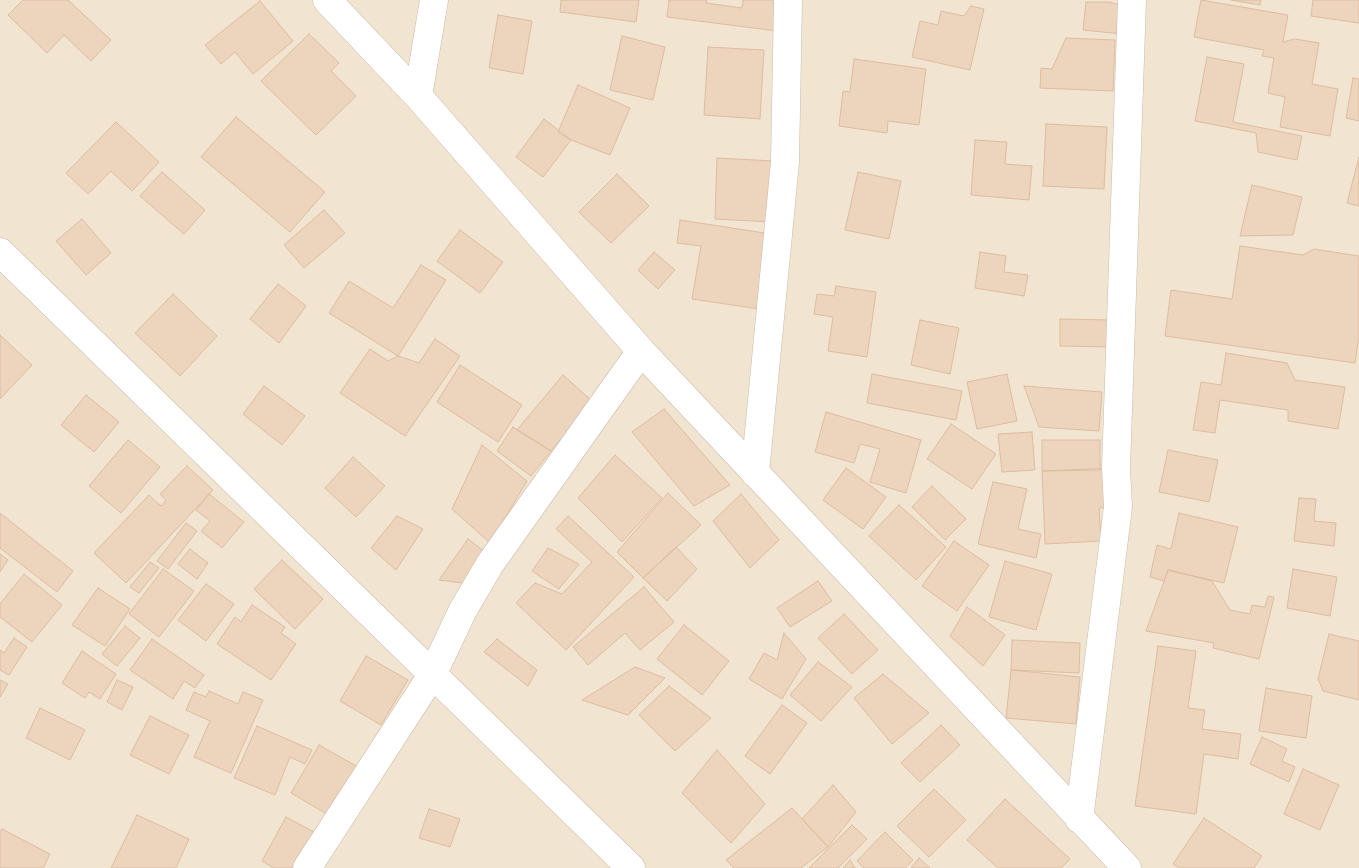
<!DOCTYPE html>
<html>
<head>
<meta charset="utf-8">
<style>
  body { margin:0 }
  canvas { display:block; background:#faf3e3 }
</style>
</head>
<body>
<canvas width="1359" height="868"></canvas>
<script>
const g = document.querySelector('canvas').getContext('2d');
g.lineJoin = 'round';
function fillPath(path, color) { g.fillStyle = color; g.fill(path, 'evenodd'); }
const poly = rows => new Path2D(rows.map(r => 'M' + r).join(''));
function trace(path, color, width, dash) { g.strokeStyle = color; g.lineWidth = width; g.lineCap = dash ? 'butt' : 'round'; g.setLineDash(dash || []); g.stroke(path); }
fillPath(poly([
  [0,0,1359,0,1359,868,0,868]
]), '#f1e5d2');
const building = poly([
  [23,0,68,0,111,40,91,61,64,35,47,53,8,15,23,0],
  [561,0,639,0,636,22,560,12,561,0],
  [669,0,707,0,706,3,742,8,743,0,782,0,777,31,667,17,669,0],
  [1201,0,1288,15,1283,42,1295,39,1319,43,1312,84,1338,89,1330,136,1280,127,1285,97,1268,93,1274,58,1262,56,1264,50,1194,37,1201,0],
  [1231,0,1261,0,1260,5,1231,0],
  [1313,0,1359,0,1359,23,1311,16,1313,0],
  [260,1,293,41,253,74,235,52,221,64,205,45,260,1],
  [1086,2,1109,2,1124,6,1122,34,1083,30,1086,2],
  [971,6,984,9,970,70,912,57,920,21,938,25,941,11,964,16,971,6],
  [498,15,532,21,523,74,489,68,498,15],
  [309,34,339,63,331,71,356,96,316,135,261,81,309,34],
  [622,36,665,47,653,100,610,90,622,36],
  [1066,38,1115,40,1113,91,1040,88,1041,68,1052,69,1066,38],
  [708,47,764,50,760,119,704,115,708,47],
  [1207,57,1244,64,1233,122,1302,136,1297,160,1258,152,1256,133,1195,121,1207,57],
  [854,59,926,69,919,125,888,121,887,133,839,126,843,91,850,92,854,59],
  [1353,78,1359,79,1359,121,1346,118,1353,78],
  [578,85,630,108,610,155,571,140,558,132,578,85],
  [236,117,325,192,290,232,201,157,236,117],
  [544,119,571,140,543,177,516,157,544,119],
  [116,122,159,162,132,191,111,171,88,194,66,173,116,122],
  [1046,124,1107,127,1104,189,1043,186,1046,124],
  [975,140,1007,142,1005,164,1032,166,1029,200,971,195,975,140],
  [1359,157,1359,206,1347,203,1359,157],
  [717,158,774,161,771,222,715,219,717,158],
  [162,172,205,210,184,234,140,196,162,172],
  [858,172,901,181,889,239,845,230,858,172],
  [617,174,649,206,611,243,579,212,617,174],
  [1252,185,1302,197,1293,235,1240,236,1252,185],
  [324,210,345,233,304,268,284,245,324,210],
  [82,219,111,253,86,275,56,241,82,219],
  [680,220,771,234,759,309,692,299,701,246,677,243,680,220],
  [460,230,503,262,480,293,437,261,460,230],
  [1240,246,1303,255,1314,249,1359,256,1359,336,1355,363,1165,336,1171,290,1232,299,1240,246],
  [654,252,675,270,658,289,638,270,654,252],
  [980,252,1006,256,1004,272,1028,275,1024,296,975,288,980,252],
  [421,265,446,280,398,356,329,313,349,281,393,308,421,265],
  [278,284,306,306,279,343,250,319,278,284],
  [836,286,876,292,867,357,828,351,833,317,814,314,817,294,834,296,836,286],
  [173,294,217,336,180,376,135,333,173,294],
  [1060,319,1111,320,1111,347,1060,346,1060,319],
  [920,320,959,328,950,374,911,365,920,320],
  [0,335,32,365,0,399,0,335],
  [435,339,460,356,405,436,340,393,370,349,388,361,398,356,419,363,435,339],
  [1226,353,1287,363,1295,380,1345,387,1338,429,1288,421,1288,410,1220,400,1215,433,1193,430,1201,382,1221,385,1226,353],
  [460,365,522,405,498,442,437,402,460,365],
  [872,374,962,391,956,420,867,403,872,374],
  [1007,374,1017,421,977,429,967,382,1007,374],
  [563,375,593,402,551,451,517,430,563,375],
  [264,386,305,416,282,445,243,414,264,386],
  [1024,386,1102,392,1099,431,1039,427,1024,386],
  [86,395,119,422,94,452,61,425,86,395],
  [664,409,730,485,694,506,632,432,664,409],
  [826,412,921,440,906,493,870,482,880,449,860,444,854,463,815,452,826,412],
  [951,424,996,454,972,489,927,459,951,424],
  [513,427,551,451,531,476,497,451,513,427],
  [1032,432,1035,470,1002,472,998,434,1032,432],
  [128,440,160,467,121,513,89,486,128,440],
  [1042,440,1100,440,1100,470,1042,471,1042,440],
  [482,445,527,481,490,543,452,509,482,445],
  [1168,450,1218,460,1209,502,1159,492,1168,450],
  [615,455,662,498,622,542,578,498,615,455],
  [353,457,385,486,356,517,325,488,353,457],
  [187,466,213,490,126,583,94,553,149,495,161,506,166,500,160,494,187,466],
  [846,468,886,497,863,529,823,500,846,468],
  [1116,468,1118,507,1099,508,1101,541,1045,544,1042,471,1116,468],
  [993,482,1027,489,1018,529,1041,534,1036,558,978,544,993,482],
  [932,486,966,519,945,540,912,507,932,486],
  [668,493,701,525,643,578,617,552,668,493],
  [209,494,244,522,222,548,201,531,210,521,196,510,209,494],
  [741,494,779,540,750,568,713,521,741,494],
  [1299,498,1316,499,1314,521,1336,523,1334,546,1294,541,1299,498],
  [899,505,946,547,916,580,869,536,899,505],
  [0,513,73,571,57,592,0,548,0,513],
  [1179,513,1238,527,1224,583,1168,570,1164,581,1150,577,1157,545,1171,549,1179,513],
  [397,516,423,529,396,570,371,548,397,516],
  [568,516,634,577,566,650,516,603,535,583,562,594,592,562,556,529,568,516],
  [186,523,197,531,168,569,157,561,186,523],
  [468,539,485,552,463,583,439,580,468,539],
  [954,541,989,565,957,611,922,586,954,541],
  [676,547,697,569,667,601,643,578,676,547],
  [548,548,579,564,559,589,532,571,548,548],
  [190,549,208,563,197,579,178,564,190,549],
  [0,554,8,560,0,572,0,554],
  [282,560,323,599,295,629,254,589,282,560],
  [1005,561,1052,574,1036,630,989,617,1005,561],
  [150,562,159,568,139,593,130,587,150,562],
  [163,569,194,591,159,637,129,614,163,569],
  [1293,569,1337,577,1330,616,1287,608,1293,569],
  [1168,570,1212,581,1230,610,1250,614,1252,605,1265,607,1268,596,1274,597,1259,659,1213,648,1214,643,1146,631,1168,570],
  [24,574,62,605,32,642,0,617,0,604,24,574],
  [818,581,832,601,790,627,777,608,818,581],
  [206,584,234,604,206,641,178,620,206,584],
  [644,587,674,622,640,650,625,633,588,665,573,647,644,587],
  [98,588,130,609,105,646,72,625,98,588],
  [252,605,285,627,281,633,296,644,271,680,217,644,235,617,241,622,252,605],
  [967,607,1005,635,983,666,950,636,967,607],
  [844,614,878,650,852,674,818,638,844,614],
  [684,625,729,661,702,695,657,659,684,625],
  [125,626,140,638,117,666,102,654,125,626],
  [784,633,806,659,782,699,749,679,764,653,777,660,784,633],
  [1329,634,1359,641,1359,700,1323,691,1318,679,1329,634],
  [14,638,27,647,9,675,0,670,0,650,4,653,14,638],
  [152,639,204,675,195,688,184,681,173,699,130,670,152,639],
  [497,639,537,670,528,686,484,652,497,639],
  [1012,640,1080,643,1079,673,1011,670,1012,640],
  [1158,646,1196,651,1188,708,1205,710,1202,729,1241,734,1238,759,1204,754,1196,814,1135,806,1158,646],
  [82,651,116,674,100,699,89,692,85,698,62,683,82,651],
  [366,656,408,680,381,725,340,701,366,656],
  [818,662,852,687,821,721,790,695,818,662],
  [635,667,665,678,628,715,582,700,635,667],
  [1011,670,1080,677,1076,724,1006,718,1011,670],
  [883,674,929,713,892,744,854,698,883,674],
  [0,680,8,684,0,697,0,680],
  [117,680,133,687,122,710,107,702,117,680],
  [669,686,711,718,675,751,639,715,669,686],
  [1266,688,1312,696,1306,738,1259,731,1266,688],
  [209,691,238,704,243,692,263,700,231,773,194,757,210,721,186,710,194,692,206,697,209,691],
  [782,705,807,723,770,774,745,756,782,705],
  [40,708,85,730,70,760,26,738,40,708],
  [150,716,189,735,169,774,130,755,150,716],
  [941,725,960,745,920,782,901,763,941,725],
  [257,726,312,750,305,764,290,757,275,795,234,778,257,726],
  [1262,737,1287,749,1282,761,1295,767,1289,782,1250,764,1262,737],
  [319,745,358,767,330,816,291,793,319,745],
  [717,750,765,804,731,843,682,793,717,750],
  [1303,769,1339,785,1320,830,1284,814,1303,769],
  [833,785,856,812,828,847,802,819,833,785],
  [934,789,966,820,929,857,897,826,934,789],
  [1005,799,1070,859,1061,868,998,868,967,840,1005,799],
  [792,808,828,847,801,868,734,868,726,860,792,808],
  [429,809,460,819,450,847,419,838,429,809],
  [137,815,189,839,176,868,111,868,137,815],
  [286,817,314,832,294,868,274,868,262,861,286,817],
  [1204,818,1262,856,1254,868,1179,868,1173,864,1204,818],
  [852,825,867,839,838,868,809,868,852,825],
  [2,829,50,854,43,868,0,868,0,832,2,829],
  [885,832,913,860,905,868,864,868,857,861,885,832],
  [919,858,930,868,911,868,919,858],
  [850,860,855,868,843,868,850,860]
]);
fillPath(building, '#edd4bd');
trace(building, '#debc9f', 1);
const minor = poly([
  [327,0,418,96,641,351,1127,868],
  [418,96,434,0],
  [0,252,631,868],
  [755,473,785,162,788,0],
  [1079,819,1118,507,1116,468,1132,0],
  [307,868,432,675,463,610,490,564,641,351]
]);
trace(minor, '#c9bbaa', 29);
trace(minor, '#fff', 28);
</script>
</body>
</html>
